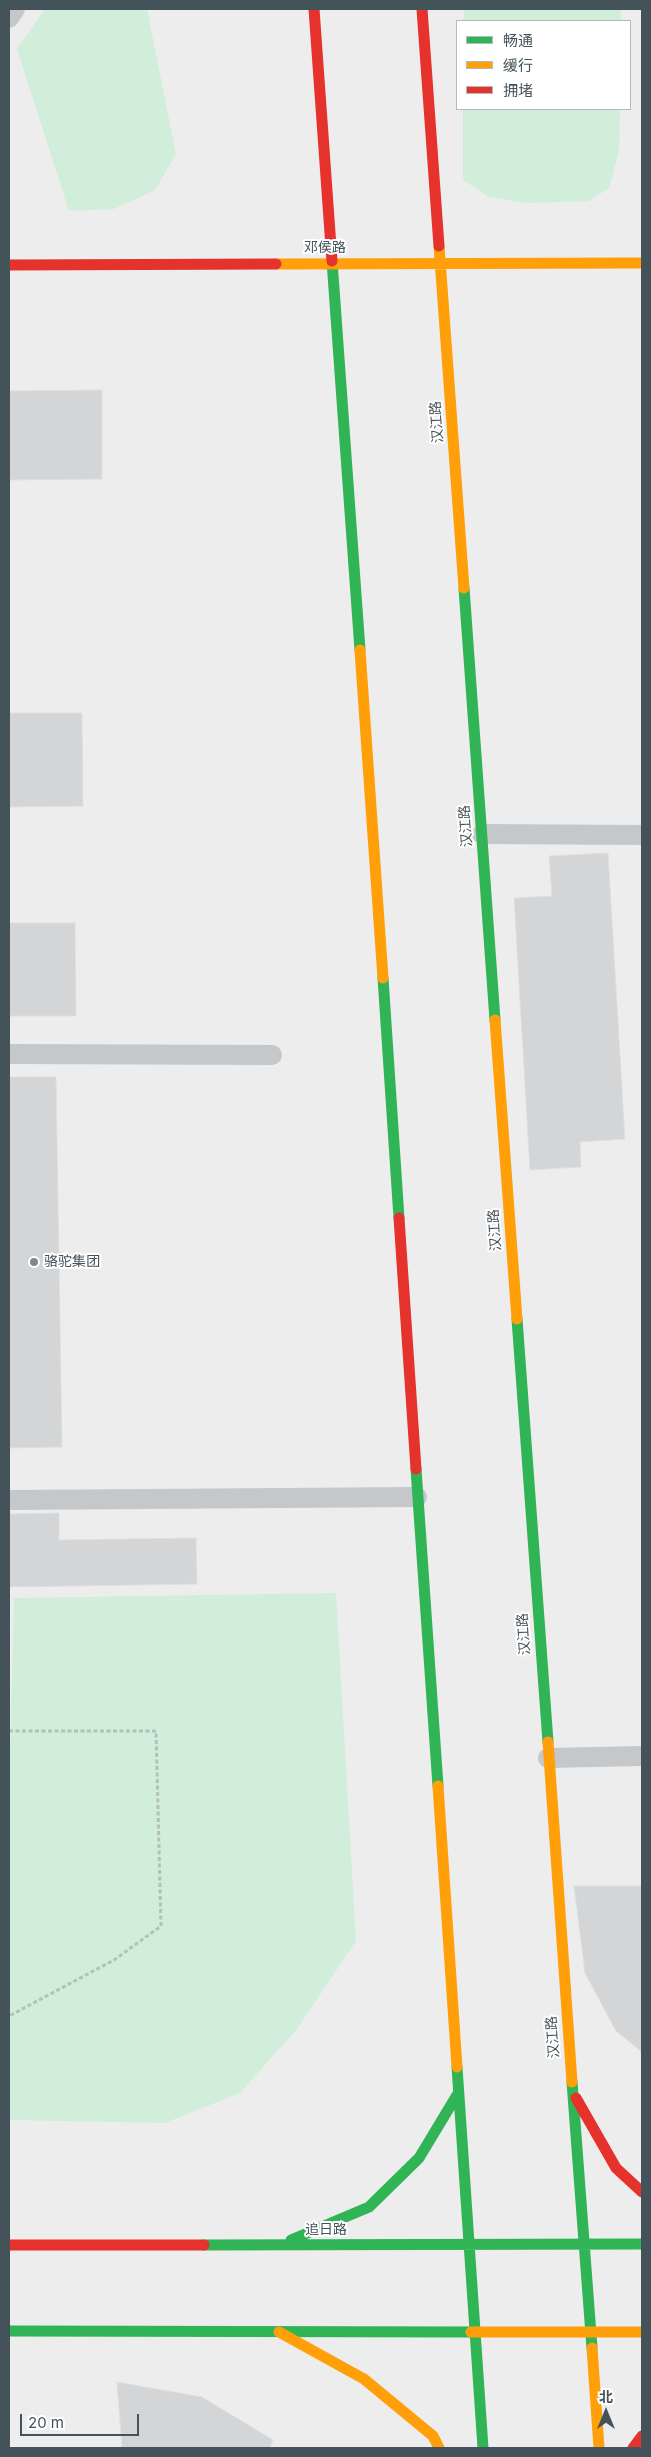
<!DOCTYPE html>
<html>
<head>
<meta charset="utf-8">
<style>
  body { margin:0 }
  #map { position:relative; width:651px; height:2457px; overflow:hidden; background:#eeeded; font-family:Inter,"Noto Sans SC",sans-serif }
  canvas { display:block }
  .frame { position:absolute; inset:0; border:10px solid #44525a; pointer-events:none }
  .legend { position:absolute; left:456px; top:20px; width:175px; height:90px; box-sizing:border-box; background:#fff; border:1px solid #b4babd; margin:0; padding:6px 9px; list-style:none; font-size:15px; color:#44525a }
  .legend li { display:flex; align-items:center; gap:10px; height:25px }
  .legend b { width:25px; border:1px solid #b4babd }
  .north { position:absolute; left:581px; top:2387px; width:50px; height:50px; -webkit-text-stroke:4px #fff; paint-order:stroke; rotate:0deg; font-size:14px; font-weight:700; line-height:20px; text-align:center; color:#44525a }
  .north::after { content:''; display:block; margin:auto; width:18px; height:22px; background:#44525a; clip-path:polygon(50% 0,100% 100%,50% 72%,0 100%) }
  .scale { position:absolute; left:20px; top:2414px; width:119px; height:22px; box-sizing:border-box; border:2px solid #44525a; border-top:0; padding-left:6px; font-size:15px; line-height:18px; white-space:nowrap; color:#44525a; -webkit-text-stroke:4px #fff; paint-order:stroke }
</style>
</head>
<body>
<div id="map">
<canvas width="651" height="2457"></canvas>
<div class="frame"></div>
<ul class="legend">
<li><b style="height:6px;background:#30b455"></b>畅通</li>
<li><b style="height:6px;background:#ff9f0a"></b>缓行</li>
<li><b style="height:6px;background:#e5322d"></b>拥堵</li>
</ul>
<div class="north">北</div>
<div class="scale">20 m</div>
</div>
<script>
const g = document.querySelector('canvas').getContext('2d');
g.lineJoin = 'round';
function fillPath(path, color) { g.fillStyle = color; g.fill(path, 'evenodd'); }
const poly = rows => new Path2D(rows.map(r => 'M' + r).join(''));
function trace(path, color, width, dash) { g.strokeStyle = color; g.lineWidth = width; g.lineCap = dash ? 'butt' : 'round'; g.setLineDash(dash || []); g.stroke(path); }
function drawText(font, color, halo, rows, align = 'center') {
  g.font = font + ' Inter,"Noto Sans SC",sans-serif'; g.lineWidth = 4; g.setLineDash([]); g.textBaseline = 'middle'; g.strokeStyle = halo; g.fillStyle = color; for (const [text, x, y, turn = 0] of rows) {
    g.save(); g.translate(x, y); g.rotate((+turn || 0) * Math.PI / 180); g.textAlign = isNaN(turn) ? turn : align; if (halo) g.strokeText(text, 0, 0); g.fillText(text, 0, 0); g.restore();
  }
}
fillPath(poly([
  [45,9,147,9,176,154,155,190,114,209,69,211,17,49],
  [465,9,621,9,621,21,463,21],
  [463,109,620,109,619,151,609,188,589,201,527,203,489,197,463,180],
  [336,1593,356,1941,297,2029,240,2093,165,2123,9,2120,9,1793,14,1598]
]), '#d0eed9');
const building = poly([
  [102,390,102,479,9,480,9,391,102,390],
  [9,713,82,713,83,806,9,807,9,713],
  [608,853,625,1139,580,1142,581,1167,530,1170,514,898,552,896,549,856,608,853],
  [9,923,75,923,76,1016,9,1016,9,923],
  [9,1077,56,1077,62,1447,9,1448,9,1077],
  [59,1513,59,1540,196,1538,197,1584,9,1587,9,1514,59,1513],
  [574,1886,642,1886,642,2052,616,2031,585,1973,574,1886],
  [117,2382,202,2397,273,2440,270,2448,122,2448,117,2382]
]);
fillPath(building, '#d4d5d6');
trace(building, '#dfdfe0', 1);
trace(poly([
  [9,1731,156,1731,161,1926,114,1960,9,2016]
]), '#b3c1bb', 3, [4, 2.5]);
trace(poly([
  [9,18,15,9],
  [482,834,642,835],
  [9,1054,272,1055],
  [9,1500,417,1497],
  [548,1758,642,1756]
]), '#c4c8ca', 20);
trace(poly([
  [332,261,360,650],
  [464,588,495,1020],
  [383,978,399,1218],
  [517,1319,548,1742],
  [416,1469,438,1786],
  [457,2067,483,2448],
  [572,2082,592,2348],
  [291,2240,369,2207,419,2158,457,2095],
  [204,2245,642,2244],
  [9,2331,471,2332]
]), '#30b455', 11);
trace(poly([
  [439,246,464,588],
  [276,264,642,263],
  [360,650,383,978],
  [495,1020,517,1319],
  [548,1742,572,2082],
  [438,1786,457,2067],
  [279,2332,364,2379,433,2436,439,2448],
  [471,2332,642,2332],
  [592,2348,599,2448]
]), '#ff9f0a', 11);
trace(poly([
  [314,9,332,261],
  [422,9,439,246],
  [9,265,276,264],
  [399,1218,416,1469],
  [576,2098,616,2168,642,2192],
  [9,2245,204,2245],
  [633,2448,642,2436]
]), '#e5322d', 11);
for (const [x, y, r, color] of [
  [34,1262,5,"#80888d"]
]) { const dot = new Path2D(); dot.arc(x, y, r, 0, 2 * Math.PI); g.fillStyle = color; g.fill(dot); trace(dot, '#fff', 2); }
drawText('14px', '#44525a', '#fff', [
  ["邓侯路",325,248],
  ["汉江路",437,422,-94],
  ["汉江路",466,826,-94],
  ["汉江路",495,1230,-94],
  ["汉江路",524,1634,-94],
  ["汉江路",553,2037,-94],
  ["追日路",326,2230]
]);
drawText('14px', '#44525a', '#fff', [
  ["骆驼集团",44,1262]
], 'left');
</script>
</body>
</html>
